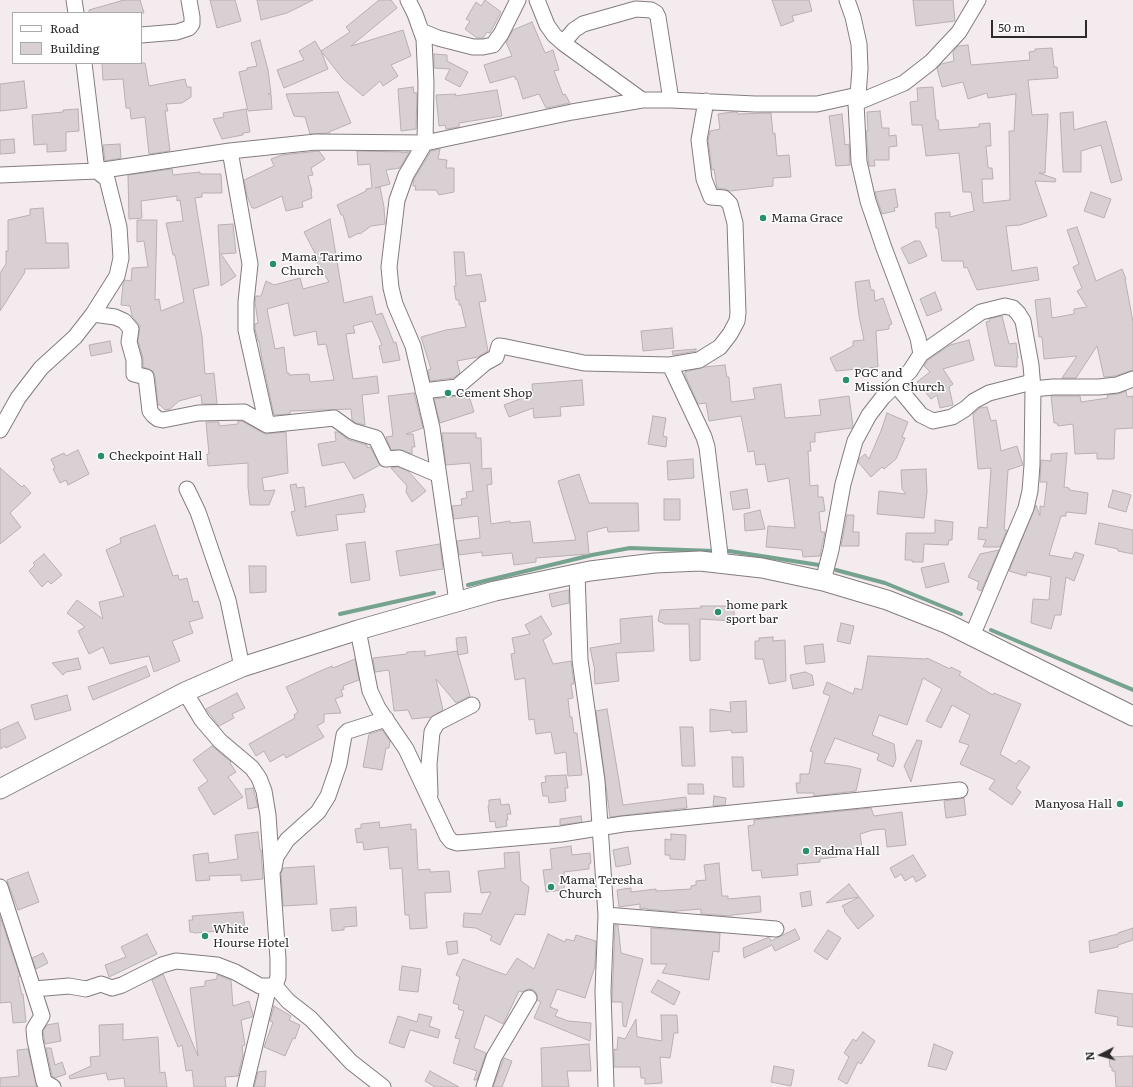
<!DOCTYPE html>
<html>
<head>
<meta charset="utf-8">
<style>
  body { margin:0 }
  #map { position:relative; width:1133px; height:1087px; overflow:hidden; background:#f4ebee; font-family:Literata,serif }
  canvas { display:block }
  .legend { position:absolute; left:12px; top:12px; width:130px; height:52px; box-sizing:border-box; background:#fff; border:1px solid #abaaaa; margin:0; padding:5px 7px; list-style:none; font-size:12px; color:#2d2a2b }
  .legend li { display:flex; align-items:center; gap:8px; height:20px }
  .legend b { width:20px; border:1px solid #abaaaa }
  .north { position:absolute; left:1081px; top:1035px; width:40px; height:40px; -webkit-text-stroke:3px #fff; paint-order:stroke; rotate:264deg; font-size:11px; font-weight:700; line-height:16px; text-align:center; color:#2d2a2b }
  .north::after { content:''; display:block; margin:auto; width:14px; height:18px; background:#2d2a2b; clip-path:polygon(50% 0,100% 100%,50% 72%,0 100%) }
  .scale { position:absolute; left:991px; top:20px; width:96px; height:18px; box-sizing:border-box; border:2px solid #2d2a2b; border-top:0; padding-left:5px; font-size:12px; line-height:14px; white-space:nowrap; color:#2d2a2b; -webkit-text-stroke:3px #fff; paint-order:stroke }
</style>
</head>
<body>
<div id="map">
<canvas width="1133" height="1087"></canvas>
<ul class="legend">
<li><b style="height:5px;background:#fff"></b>Road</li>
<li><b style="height:11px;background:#d8d0d2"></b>Building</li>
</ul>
<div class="north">N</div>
<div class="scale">50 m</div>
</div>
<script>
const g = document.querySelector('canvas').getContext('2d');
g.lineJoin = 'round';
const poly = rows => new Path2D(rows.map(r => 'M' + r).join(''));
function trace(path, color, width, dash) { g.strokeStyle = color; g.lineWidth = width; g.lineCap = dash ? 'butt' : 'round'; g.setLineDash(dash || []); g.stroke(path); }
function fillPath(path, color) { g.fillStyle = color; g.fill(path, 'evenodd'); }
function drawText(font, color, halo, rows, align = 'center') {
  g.font = font + ' Literata,serif'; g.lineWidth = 3; g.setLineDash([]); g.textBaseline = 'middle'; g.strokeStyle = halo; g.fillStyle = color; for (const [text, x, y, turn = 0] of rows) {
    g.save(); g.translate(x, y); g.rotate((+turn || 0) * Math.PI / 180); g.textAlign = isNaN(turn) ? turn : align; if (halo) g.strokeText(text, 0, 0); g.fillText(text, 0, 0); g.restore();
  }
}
trace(poly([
  [729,551,819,565],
  [836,570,885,583,961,614],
  [468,585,592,555,630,548,714,551],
  [340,614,434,593],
  [991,630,1133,690]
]), '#76a38f', 4);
const building = poly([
  [124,0,140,0,144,13,89,13,89,10,124,0],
  [210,0,235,0,241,21,217,28,210,0],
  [257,0,313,0,287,13,261,20,257,0],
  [379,0,391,0,397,8,351,46,403,30,411,56,391,65,398,76,383,86,380,81,363,96,343,79,321,51,328,69,284,88,277,70,304,60,299,51,315,41,321,51,350,32,346,27,379,0],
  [485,0,501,12,490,33,487,32,483,38,477,38,465,29,470,21,466,19,476,2,481,6,485,0],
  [772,0,809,0,812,11,792,16,794,21,781,26,772,0],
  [913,0,953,0,955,21,916,26,913,0],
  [532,22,545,53,553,50,559,70,554,71,563,95,565,94,570,103,546,108,539,94,523,99,517,79,515,79,515,76,490,83,484,65,512,56,506,42,513,30,532,22],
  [260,40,268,70,271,93,268,94,271,94,272,109,248,111,239,72,247,70,247,68,257,66,251,43,260,40],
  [968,45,971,65,1030,60,1029,52,1035,51,1035,49,1052,48,1054,67,1057,67,1058,78,1028,80,1032,115,1048,114,1045,173,1039,173,1056,179,1055,182,1035,181,1047,216,1020,225,1006,226,1012,271,1037,267,1039,280,977,290,967,267,964,268,963,261,942,261,938,228,936,228,935,213,950,212,950,217,974,211,971,192,963,192,959,153,926,156,922,125,912,125,910,102,918,101,917,88,933,87,936,120,938,120,939,130,979,127,979,124,990,123,991,146,986,146,988,167,989,168,992,168,993,179,982,179,983,203,1010,200,1009,131,1014,131,1016,94,988,98,987,93,968,99,963,82,942,87,937,68,941,64,954,61,953,52,958,46,968,45],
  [434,54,447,55,447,61,468,72,460,87,445,79,450,69,434,68,434,54],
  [102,63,145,63,149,86,185,79,187,87,191,87,191,97,182,103,166,104,168,111,165,111,170,151,149,154,145,117,131,119,130,108,126,108,123,79,103,80,102,63],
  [24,81,27,108,0,111,0,84,24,81],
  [413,87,414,93,417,93,416,129,401,131,398,89,413,87],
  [497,90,502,116,459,123,459,127,446,129,445,125,439,126,436,95,456,94,455,96,497,90],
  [338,92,351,123,329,132,330,133,310,134,305,117,294,116,286,94,338,92],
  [78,109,79,131,66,132,66,151,47,152,47,144,34,145,32,115,63,112,63,110,78,109],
  [246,109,250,132,243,133,243,135,222,139,213,119,224,117,223,113,246,109],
  [880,111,882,128,889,128,889,136,896,135,897,146,889,147,889,160,874,160,875,166,869,166,866,131,868,131,867,112,880,111],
  [732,112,737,112,738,114,771,113,773,134,775,133,777,156,789,155,791,177,773,178,773,186,730,191,725,189,717,188,714,169,712,170,708,140,710,131,720,129,718,114,732,112],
  [1073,112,1074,130,1106,121,1122,180,1111,183,1101,145,1081,151,1081,172,1063,172,1060,113,1073,112],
  [842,114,845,145,849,144,850,165,836,166,829,116,842,114],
  [14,139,15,153,0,154,0,140,14,139],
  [120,144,121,158,105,161,103,145,120,144],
  [440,149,438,159,447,160,446,168,454,168,454,192,439,195,436,190,415,190,416,186,413,186,414,179,431,151,440,149],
  [319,151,325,159,311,168,313,175,308,176,312,191,311,192,312,198,302,202,303,207,286,211,282,196,256,208,252,208,247,196,244,180,274,166,271,159,282,155,319,151],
  [357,151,401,152,401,153,409,152,400,168,386,170,390,184,375,188,380,187,384,207,385,224,371,226,360,234,359,233,349,238,343,215,341,215,337,205,366,191,366,189,372,188,370,164,358,165,357,151],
  [172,169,173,175,200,172,200,174,221,174,222,193,202,193,202,197,195,198,209,285,193,289,202,336,205,374,214,373,217,404,202,404,201,395,179,401,170,409,165,410,160,405,158,405,155,376,153,371,143,367,143,358,138,341,140,326,132,316,130,306,121,305,123,284,125,280,131,281,132,268,148,267,144,241,137,242,137,220,157,220,155,300,159,299,161,311,184,302,175,255,173,255,166,223,183,221,180,200,177,201,177,196,141,201,142,218,129,219,128,175,172,169],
  [895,189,898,207,894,208,895,211,882,214,875,192,895,189],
  [1091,192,1111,199,1104,218,1084,211,1091,192],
  [43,208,46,243,68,243,69,268,24,269,25,272,0,311,0,273,6,264,6,251,8,251,8,220,30,215,30,209,43,208],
  [330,219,344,303,372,296,376,315,382,313,394,343,396,342,400,360,383,363,379,346,382,345,372,321,353,326,355,333,346,334,353,379,377,376,379,393,362,395,365,425,356,423,352,420,351,409,290,411,290,414,274,415,262,359,259,341,258,341,255,329,255,324,258,323,255,302,256,296,261,296,266,281,274,285,300,278,303,289,329,282,317,262,319,261,304,232,330,219],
  [288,303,294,336,316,331,318,345,326,344,334,380,310,382,309,374,289,375,289,373,287,373,284,347,275,349,267,309,288,303],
  [233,224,236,253,221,254,236,276,221,286,218,225,233,224],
  [1077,227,1096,281,1122,269,1126,279,1125,279,1133,322,1133,370,1115,376,1104,377,1097,346,1076,378,1062,378,1077,356,1044,359,1042,337,1039,337,1035,300,1050,298,1052,318,1074,314,1074,309,1087,307,1077,291,1082,288,1073,267,1079,264,1067,230,1077,227],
  [915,241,920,241,927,256,909,264,901,248,915,241],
  [454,252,464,252,466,276,481,274,486,301,479,302,488,351,478,357,457,361,460,373,453,378,430,381,428,370,431,369,421,337,446,330,466,327,461,305,459,305,459,300,456,300,454,286,456,286,454,252],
  [869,280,871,290,874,290,875,301,883,298,892,324,889,325,889,329,876,331,878,367,836,371,830,358,853,346,853,341,864,340,859,316,855,282,869,280],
  [935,292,942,310,927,316,920,299,935,292],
  [1002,316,1009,344,1016,343,1018,358,1017,358,1017,367,995,366,986,322,990,321,989,319,1002,316],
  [672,328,674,348,643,351,641,331,672,328],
  [969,340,974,360,943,369,953,384,949,387,953,405,940,408,937,395,931,399,917,382,930,372,924,366,928,360,950,345,969,340],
  [110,341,112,352,91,356,89,345,110,341],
  [696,349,696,351,673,355,672,351,696,349],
  [725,365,727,377,729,377,731,402,755,399,753,388,781,384,785,418,821,415,819,400,849,396,853,426,852,428,815,433,815,442,810,442,811,451,808,451,810,486,818,485,818,497,823,497,825,511,819,512,821,532,825,532,820,556,803,557,802,550,766,547,768,526,795,528,789,478,768,482,765,464,756,465,754,451,748,452,741,416,709,421,706,403,698,404,685,375,685,372,704,367,725,365],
  [582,380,584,405,560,407,561,416,534,418,533,408,509,417,504,405,533,394,532,384,582,380],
  [1126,391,1127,397,1133,396,1133,428,1115,429,1114,459,1097,459,1097,453,1075,454,1073,424,1058,426,1057,423,1054,423,1051,396,1080,396,1081,402,1108,398,1107,395,1118,394,1126,391],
  [465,392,467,397,469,396,474,412,440,423,434,399,458,396,465,392],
  [414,393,423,428,406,434,413,434,415,447,412,447,412,454,402,450,391,450,386,437,393,436,388,396,414,393],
  [987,407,991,421,996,420,1001,451,1017,446,1023,465,1008,470,1004,530,1007,530,1000,547,983,547,986,540,978,539,979,527,987,528,991,468,978,469,973,414,980,408,987,407],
  [887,413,908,422,902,437,905,438,896,459,884,469,882,467,871,477,858,462,859,459,865,454,869,459,881,431,887,413],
  [653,416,666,418,663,436,667,437,666,447,648,444,653,416],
  [238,421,242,421,265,434,286,432,288,473,262,478,264,491,275,490,269,505,250,505,248,487,248,463,208,466,207,454,209,454,206,422,219,422,219,426,238,424,238,421],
  [335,432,338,432,349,440,367,445,367,448,370,447,380,465,354,479,344,462,322,466,318,444,336,441,335,432],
  [442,433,476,433,476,438,481,438,482,469,491,468,492,484,487,485,491,524,510,521,510,523,530,521,533,543,576,540,558,481,579,474,589,503,638,503,639,531,608,532,607,527,587,532,589,554,536,558,536,562,514,565,512,553,482,556,482,552,459,555,457,541,480,538,478,516,454,519,452,506,462,505,461,499,467,498,466,492,473,491,470,463,446,465,442,433],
  [78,450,89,474,68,485,66,480,60,483,53,469,55,468,51,459,64,453,66,456,78,450],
  [1067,453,1064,487,1069,488,1069,490,1088,493,1086,514,1066,512,1066,516,1061,516,1049,555,1072,559,1075,552,1084,555,1074,581,1066,577,1061,615,1055,615,1051,629,1031,623,1033,599,1049,600,1051,577,1027,572,1026,576,1009,571,1036,505,1040,516,1040,506,1044,507,1047,482,1040,482,1041,460,1051,461,1051,454,1067,453],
  [693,459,694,478,668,480,667,461,693,459],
  [398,467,408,471,426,491,412,502,406,492,407,486,391,468,398,467],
  [0,468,22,487,24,485,31,493,10,513,21,527,0,544,0,468],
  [926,469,927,492,924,518,877,514,879,491,906,494,902,489,901,470,926,469],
  [296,484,297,488,304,487,306,505,304,507,363,494,366,507,364,508,365,512,336,515,338,530,297,536,291,512,295,511,290,485,296,484],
  [747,489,750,508,733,510,730,492,747,489],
  [1113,490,1131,495,1126,512,1108,507,1113,490],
  [664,499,680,499,680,520,664,520,664,499],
  [760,510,765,529,745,531,744,514,760,510],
  [847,515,854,515,853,532,859,532,859,546,841,546,847,515],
  [935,520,953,522,952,540,949,540,948,545,924,544,923,562,912,562,912,560,905,560,906,533,935,533,935,520],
  [1099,523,1133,530,1133,554,1118,551,1118,549,1095,544,1099,523],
  [155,525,173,576,178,575,179,580,187,578,193,602,198,601,203,618,189,622,193,633,172,641,180,661,154,672,149,656,110,664,103,647,89,654,78,631,85,627,67,613,77,600,103,619,99,602,124,596,106,550,121,543,120,538,155,525],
  [365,542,370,580,351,583,346,544,365,542],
  [440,544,443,569,400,576,396,551,440,544],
  [999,550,981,591,977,589,979,582,968,577,980,554,999,550],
  [44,554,62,575,51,584,48,581,42,587,29,571,35,565,33,563,44,554],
  [944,563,949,582,926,588,921,568,944,563],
  [249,566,266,566,266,592,250,593,249,566],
  [569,590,569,603,552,607,549,594,569,590],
  [701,606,734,606,734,621,700,619,700,660,690,661,689,624,665,624,658,621,660,610,701,608,701,606],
  [541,616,552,634,543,640,553,664,571,661,574,684,571,684,573,698,568,699,570,717,572,717,574,733,577,733,582,775,568,776,566,752,555,754,551,732,536,734,534,719,529,720,525,678,515,680,511,654,515,653,512,638,530,634,525,625,541,616],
  [652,616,654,651,616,653,619,681,595,684,594,671,595,671,590,648,621,643,620,619,652,616],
  [841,623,854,626,850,644,837,641,841,623],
  [466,637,468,653,458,655,456,638,466,637],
  [773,637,773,641,785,640,786,681,769,684,763,659,755,659,755,641,759,641,759,638,773,637],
  [823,644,825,662,806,664,804,646,823,644],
  [425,651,425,656,457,651,470,696,456,703,436,679,443,710,431,717,412,719,408,710,394,711,389,670,375,672,373,658,407,654,407,652,425,651],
  [868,656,926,659,927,658,950,669,951,667,961,672,959,675,993,695,994,693,1021,704,1000,754,1016,764,1019,760,1030,767,1016,788,1021,792,1012,805,989,789,995,780,960,764,969,745,959,742,970,715,952,705,941,728,926,721,942,689,923,678,907,725,879,715,872,735,894,744,896,759,893,767,877,760,879,754,835,738,824,763,849,766,861,769,856,791,814,796,814,793,797,793,796,783,800,783,800,774,809,774,813,752,810,751,830,696,823,693,827,682,853,694,855,688,862,690,868,656],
  [78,658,81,669,66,672,63,675,52,663,78,658],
  [355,659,359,680,343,686,344,689,341,690,343,696,335,699,341,713,324,714,324,722,317,726,324,737,286,758,284,754,270,762,264,751,256,756,249,744,295,718,294,715,298,712,286,687,318,672,332,666,333,668,355,659],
  [146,666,150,676,93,700,88,687,146,666],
  [805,672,812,675,814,685,793,689,790,675,805,672],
  [237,693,245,708,232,714,234,718,219,726,206,709,237,693],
  [67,695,71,710,35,720,31,705,67,695],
  [746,701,747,732,732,733,731,730,710,732,710,709,731,712,730,702,746,701],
  [607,709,623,805,686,797,687,808,610,817,596,711,607,709],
  [18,722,26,738,6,748,5,746,0,749,0,730,18,722],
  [680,727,693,727,695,766,682,766,680,727],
  [382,730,390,741,389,748,386,748,382,770,363,767,369,734,382,730],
  [917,740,922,741,911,782,904,766,917,740],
  [212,746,231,762,230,763,236,772,228,777,243,797,214,815,198,788,208,781,193,760,212,746],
  [732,757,743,757,744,787,733,787,732,757],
  [566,775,568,788,565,788,566,801,549,803,548,796,543,796,541,783,546,782,545,776,566,775],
  [688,784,703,784,704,794,688,794,688,784],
  [253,788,258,807,248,809,245,789,253,788],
  [714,796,726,798,725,805,713,806,714,796],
  [964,798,966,815,946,818,944,801,964,798],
  [500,799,501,805,509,804,511,814,507,814,508,820,506,820,507,826,496,828,495,821,490,822,488,806,489,806,489,800,500,799],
  [871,808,874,816,902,812,906,845,887,847,885,829,873,830,860,834,862,847,851,849,837,855,837,857,820,859,820,862,797,864,798,875,762,878,761,870,752,871,748,826,754,825,754,820,871,808],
  [581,816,582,822,560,825,560,819,581,816],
  [379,822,380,828,411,824,411,830,416,829,418,870,430,869,430,872,449,871,451,892,425,893,427,928,410,929,409,915,405,915,402,868,390,869,388,847,364,850,363,842,357,843,355,829,361,828,361,824,379,822],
  [258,832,260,850,261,850,263,879,241,881,241,875,209,876,210,880,196,881,193,855,208,853,209,863,238,859,235,835,258,832],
  [671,834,686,835,685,860,670,859,670,855,665,855,665,839,671,840,671,834],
  [571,846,572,855,590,853,591,863,589,864,589,869,564,872,564,890,546,892,543,870,552,869,550,849,571,846],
  [628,847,631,864,616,867,613,850,628,847],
  [519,852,521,881,529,887,525,915,515,914,500,945,490,940,492,936,476,928,463,927,464,913,481,914,491,892,481,893,478,871,505,868,504,853,519,852],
  [913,855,926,876,916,882,913,876,905,881,901,874,895,878,890,868,913,855],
  [719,863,722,896,728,896,728,899,760,896,761,912,732,915,732,916,701,914,701,909,676,911,676,912,646,909,646,908,640,909,640,904,619,907,617,890,631,888,631,892,656,889,656,891,691,889,691,886,696,885,696,881,706,880,704,865,719,863],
  [314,866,317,904,283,906,281,873,283,868,314,866],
  [28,872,39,902,18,910,7,880,28,872],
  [849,884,874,916,858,929,844,911,845,910,842,906,859,897,826,903,849,884],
  [810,891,812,905,802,907,800,893,810,891],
  [356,907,357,926,344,927,344,930,332,931,330,909,356,907],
  [243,912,245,929,194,933,193,932,190,932,189,920,193,920,192,916,243,912],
  [0,916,20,976,18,977,22,995,23,994,26,1022,13,1023,11,1002,0,1003,0,916],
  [615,925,618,925,621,953,643,959,626,1027,623,1026,622,1002,612,1002,615,925],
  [651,928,720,933,719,952,713,951,709,980,662,973,667,964,651,964,651,928],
  [1133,928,1133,940,1118,945,1118,947,1090,953,1089,941,1118,934,1118,933,1133,928],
  [795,929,800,939,775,951,772,945,744,958,743,948,769,937,771,941,795,929],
  [828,930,841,938,827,960,814,951,828,930],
  [147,934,157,954,109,977,105,965,126,957,121,947,147,934],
  [548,934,565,942,566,939,574,941,576,935,596,941,595,966,585,998,557,989,550,1007,558,1010,555,1016,568,1021,591,1023,590,1041,534,1018,541,1002,537,1000,537,994,534,990,529,989,522,992,519,991,503,1024,485,1015,474,1048,486,1053,477,1080,474,1080,477,1071,453,1063,460,1039,455,1038,464,1011,458,1009,459,1005,453,1003,460,977,456,975,463,959,506,975,517,958,534,969,548,934],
  [457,941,458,953,448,955,446,942,457,941],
  [43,953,48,963,36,969,32,958,43,953],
  [402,966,421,969,418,992,399,990,402,966],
  [163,974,198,1056,190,988,205,986,205,981,217,979,217,975,231,980,233,1006,249,1001,253,1015,252,1017,241,1020,245,1045,242,1046,243,1055,238,1076,225,1077,226,1087,194,1087,192,1070,186,1071,182,1045,178,1047,152,980,163,974],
  [658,980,680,992,674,1005,651,992,658,980],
  [1098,990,1133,994,1133,1027,1117,1025,1118,1017,1095,1013,1098,990],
  [274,1006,291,1016,289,1020,300,1025,295,1039,293,1038,285,1056,264,1047,273,1022,270,1021,274,1006],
  [419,1014,432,1017,429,1026,440,1030,438,1038,410,1030,404,1048,389,1043,398,1016,417,1022,419,1014],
  [661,1015,677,1015,678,1033,674,1033,670,1058,660,1057,662,1083,645,1084,645,1078,641,1078,640,1067,614,1067,614,1049,617,1050,618,1037,625,1039,636,1019,637,1036,638,1037,662,1041,661,1015],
  [58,1023,61,1041,45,1044,43,1031,47,1025,58,1023],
  [123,1024,123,1040,158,1037,160,1073,165,1072,167,1087,125,1087,124,1078,108,1080,106,1073,70,1079,69,1076,91,1066,90,1057,100,1056,99,1025,123,1024],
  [863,1032,875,1041,861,1064,858,1062,847,1084,838,1079,849,1057,844,1053,853,1039,856,1041,863,1032],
  [589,1044,591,1071,567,1071,569,1087,542,1087,541,1048,589,1044],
  [934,1044,953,1052,946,1070,928,1066,934,1044],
  [46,1048,51,1048,55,1065,62,1062,66,1074,55,1078,52,1076,46,1048],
  [28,1049,37,1087,0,1087,0,1078,19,1076,17,1050,28,1049],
  [1133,1056,1133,1087,1116,1087,1115,1071,1112,1071,1112,1067,1110,1067,1109,1057,1133,1056],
  [504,1058,512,1061,502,1087,493,1087,504,1058],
  [774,1066,794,1070,791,1086,771,1082,774,1066],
  [266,1071,265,1087,254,1087,258,1072,266,1071],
  [430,1071,459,1087,435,1087,425,1081,430,1071]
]);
fillPath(building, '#d8d0d2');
trace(building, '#b9b0b2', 1);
const minor = poly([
  [74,0,76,13],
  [408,0,415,14,424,39,426,83,425,143,406,175,397,200,389,267,391,288,395,304,413,346,432,428,457,602],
  [537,0,547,25,554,35,563,43,642,100],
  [421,31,438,38,473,47,483,47,493,45,501,34,518,0],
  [141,35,177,32,189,28,192,24,192,17,189,0],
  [563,43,574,30,583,24,636,9,651,10,656,13,658,17,671,100],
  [856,103,904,83,931,62,959,32,978,0],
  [230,151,250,264,246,302,246,330,267,425],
  [0,175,97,171,230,151,316,142,425,143,572,112,642,100,671,100,755,104,817,104,858,95],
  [93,314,115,317,124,321,131,329,129,342,134,360,134,374,146,377,150,411,153,415,158,419,163,420,198,413,244,412,267,425,334,418,352,431,376,438,386,459,399,458,437,474],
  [921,354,981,312,1005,306,1013,308,1018,313,1023,321,1031,365,1033,389,1032,465,1030,491,1026,508,972,636],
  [670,365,704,437,707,447,721,563],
  [896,385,921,415,933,421,952,417,965,409,974,401,989,393,1032,382],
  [1033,389,1053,387,1099,387,1117,385,1133,379],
  [423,391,457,387,485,363,496,357,499,346,506,347,584,363,670,365,699,360,720,347,730,334,737,321,738,313,735,223,730,204,724,198,711,197,704,179,699,140,706,101],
  [0,430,18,398,41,368,75,337,93,314,117,276,121,258,119,227,107,179,97,171,84,63],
  [187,489,198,512,228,600,242,667],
  [577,573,580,660,597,781,606,915,603,991,606,1087],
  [823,581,831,550,843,484,855,441,869,415,883,397,910,371,921,354,918,338,884,248,868,201,859,162,856,103,858,95,860,69,859,44,853,17,847,0],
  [358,630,370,691,378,708,406,749,447,836,451,841,457,843,561,834,623,824,960,790],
  [430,794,429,764,432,732,437,723,472,705],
  [274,868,276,857,287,840,318,812,328,796,339,764,344,735,348,731,386,719],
  [0,887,42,1016,34,1029,35,1040,44,1082,53,1087],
  [606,915,776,929],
  [275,986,288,1001,311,1019,351,1062,383,1087],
  [34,989,69,986,86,989,101,984,112,988,122,985,162,965,176,961,217,965,235,972,260,986,275,986,278,977,278,959,268,815,264,791,259,778,252,768,220,741,202,720,185,692],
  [245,1087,269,986],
  [484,1087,494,1057,529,998]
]);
const major = poly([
  [0,789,185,692,242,667,358,630,495,591,590,571,655,563,700,561,762,568,823,581,887,600,948,624,1133,716]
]);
trace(minor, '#847c7e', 17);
trace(major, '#847c7e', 21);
trace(minor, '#fff', 15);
trace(major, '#fff', 19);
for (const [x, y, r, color] of [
  [763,218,4,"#28906c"],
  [273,264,4,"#28906c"],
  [846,380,4,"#28906c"],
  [448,393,4,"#28906c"],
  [101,456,4,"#28906c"],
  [718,612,4,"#28906c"],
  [1120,804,4,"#28906c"],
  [806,851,4,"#28906c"],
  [551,887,4,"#28906c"],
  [205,936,4,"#28906c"]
]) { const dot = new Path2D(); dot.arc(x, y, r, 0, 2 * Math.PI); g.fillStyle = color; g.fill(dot); trace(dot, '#fff', 1.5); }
drawText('12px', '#2d2a2b', '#fff', [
  ["Mama Grace",771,218],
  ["Mama Tarimo",281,257],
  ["Church",281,271],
  ["PGC and",854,373],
  ["Mission Church",854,387],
  ["Cement Shop",456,393],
  ["Checkpoint Hall",109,456],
  ["home park",726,605],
  ["sport bar",726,619],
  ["Manyosa Hall",1112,804,"right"],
  ["Fadma Hall",814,851],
  ["Mama Teresha",559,880],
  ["Church",559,894],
  ["White",213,929],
  ["Hourse Hotel",213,943]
], 'left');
</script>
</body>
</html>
